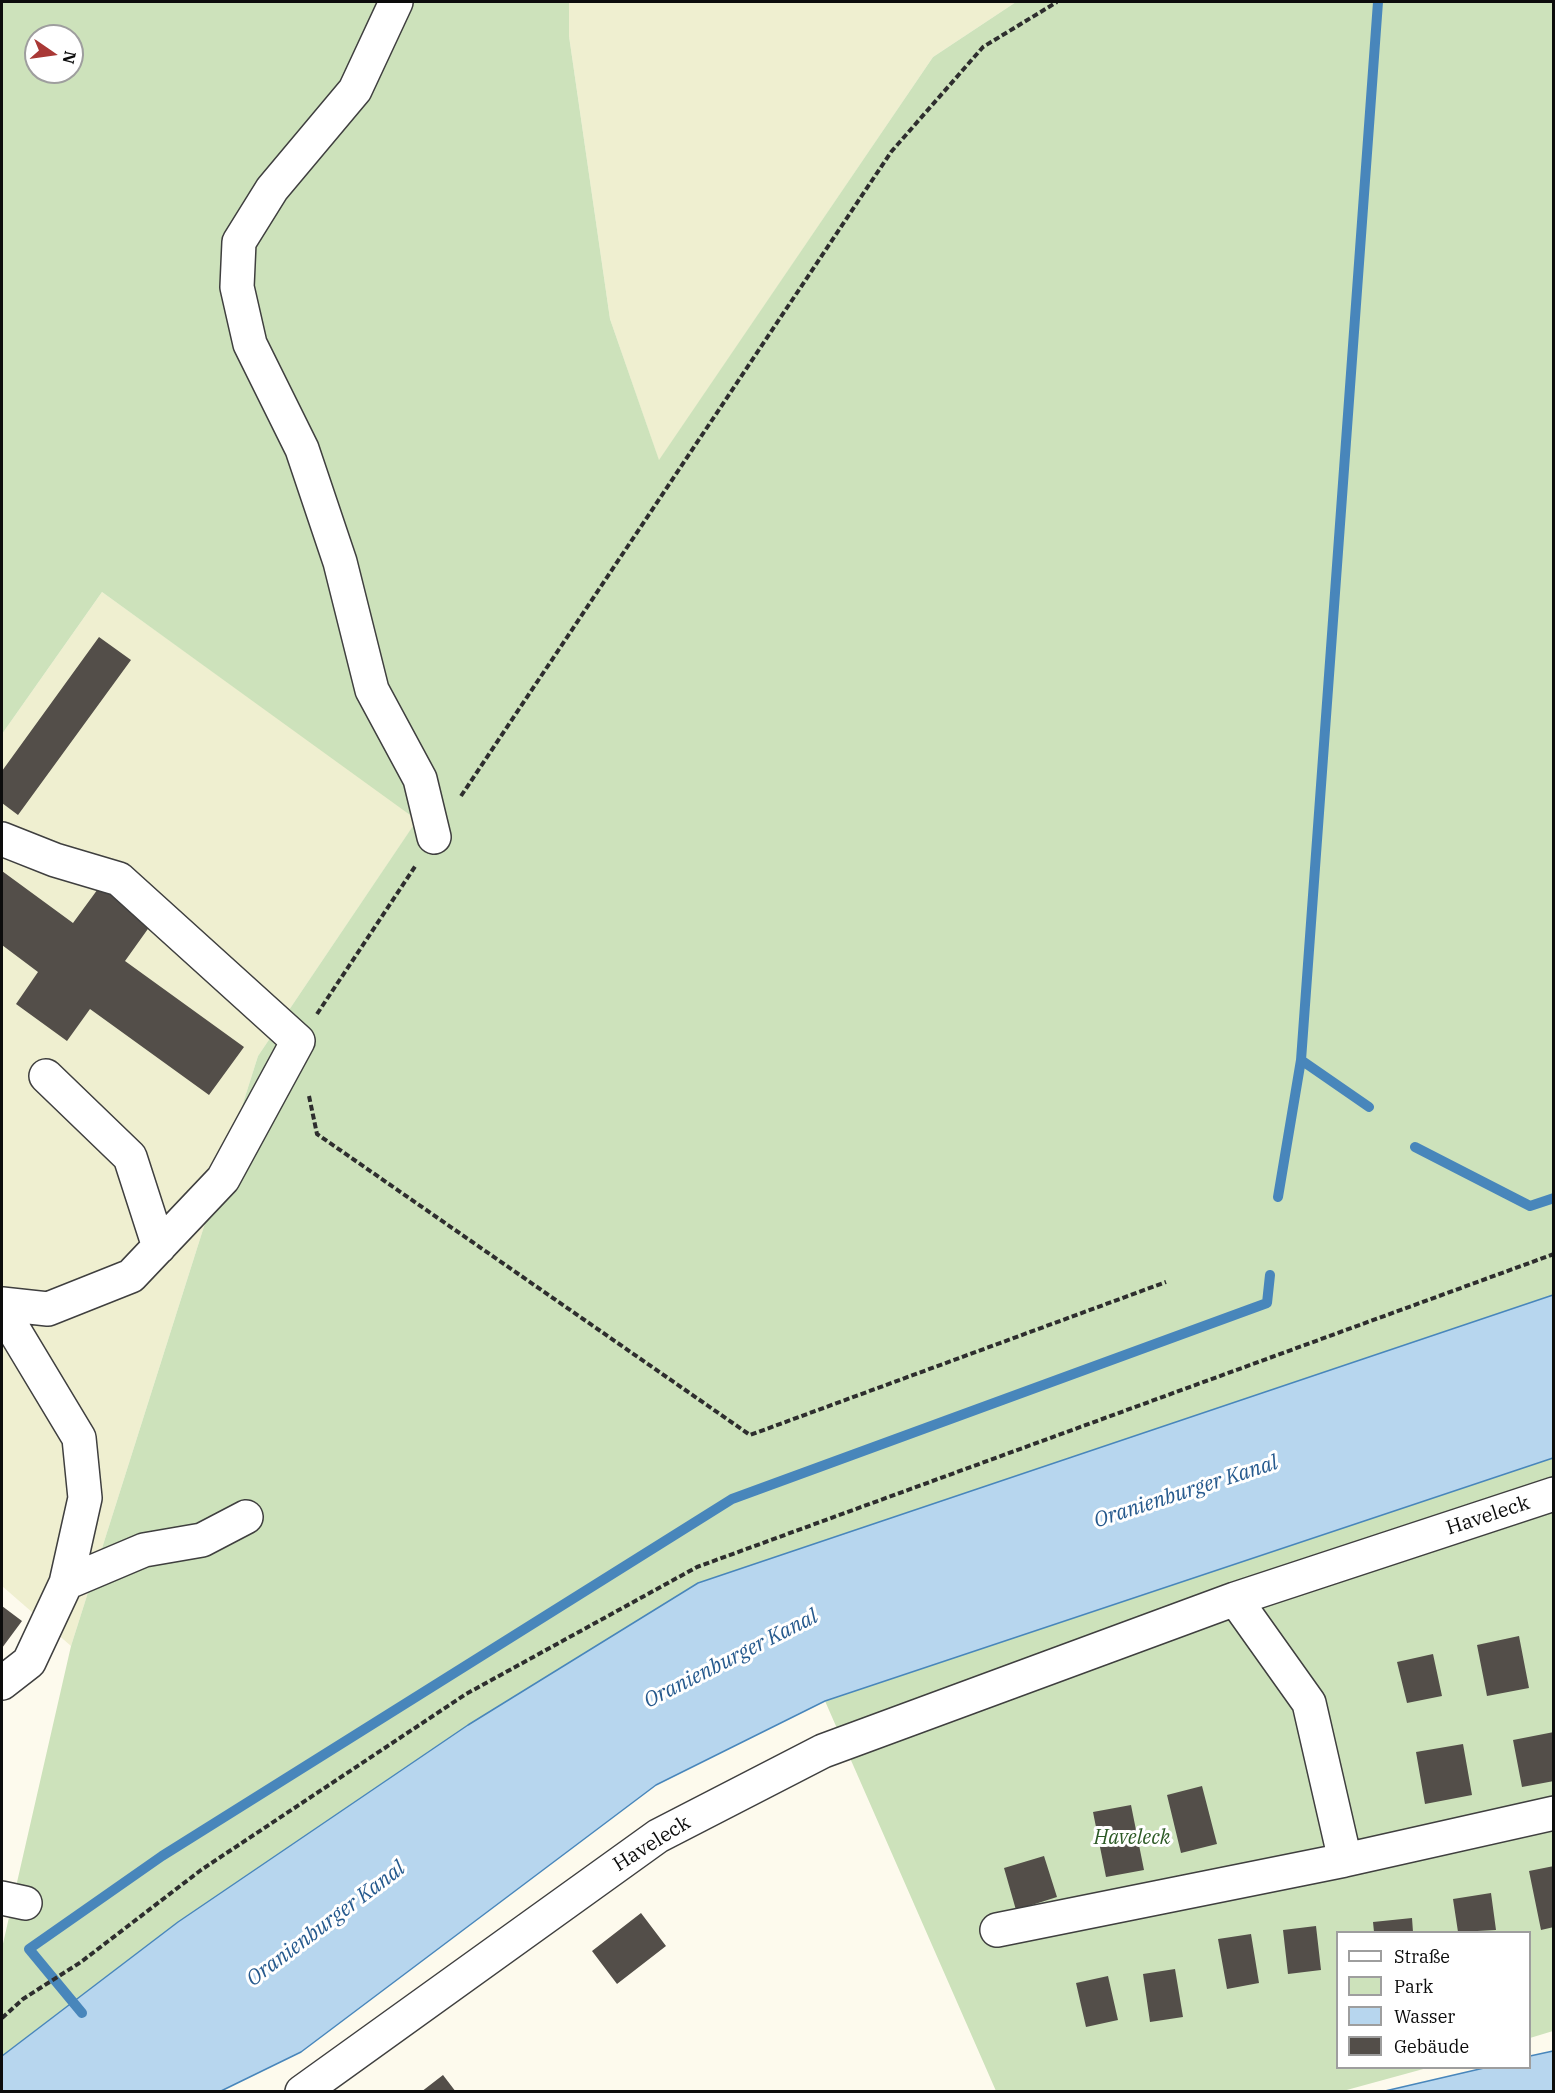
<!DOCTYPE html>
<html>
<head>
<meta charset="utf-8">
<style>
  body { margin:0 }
  #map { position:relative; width:1555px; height:2093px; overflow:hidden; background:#fdfaed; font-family:"IBM Plex Serif",serif }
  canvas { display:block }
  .frame { position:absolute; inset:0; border:3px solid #0c0c0c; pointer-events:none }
  .legend { position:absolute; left:1336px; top:1931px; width:195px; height:138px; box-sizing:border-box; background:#fff; border:2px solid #9e9e9e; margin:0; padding:8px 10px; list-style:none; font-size:18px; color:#0c0c0c }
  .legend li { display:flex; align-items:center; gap:12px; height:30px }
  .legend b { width:30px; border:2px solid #9e9e9e }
  .north { position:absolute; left:24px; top:24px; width:60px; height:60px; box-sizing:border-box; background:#fff; border:2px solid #9e9e9e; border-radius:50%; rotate:103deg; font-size:16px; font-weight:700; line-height:24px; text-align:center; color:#0c0c0c }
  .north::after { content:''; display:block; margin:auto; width:21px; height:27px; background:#a93836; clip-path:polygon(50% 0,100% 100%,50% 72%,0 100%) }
</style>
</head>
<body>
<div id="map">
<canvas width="1555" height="2093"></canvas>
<div class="frame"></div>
<ul class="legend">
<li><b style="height:8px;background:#fff"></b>Straße</li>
<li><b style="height:16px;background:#cde2bb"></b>Park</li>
<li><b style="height:16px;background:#b7d6ee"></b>Wasser</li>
<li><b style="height:16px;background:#534e49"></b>Gebäude</li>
</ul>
<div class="north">N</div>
</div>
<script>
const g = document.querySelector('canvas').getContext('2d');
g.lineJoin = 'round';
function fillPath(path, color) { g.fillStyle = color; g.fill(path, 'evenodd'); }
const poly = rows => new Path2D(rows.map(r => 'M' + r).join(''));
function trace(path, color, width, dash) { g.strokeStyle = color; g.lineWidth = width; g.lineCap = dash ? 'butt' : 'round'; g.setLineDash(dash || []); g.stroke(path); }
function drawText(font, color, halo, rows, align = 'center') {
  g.font = font + ' "IBM Plex Serif",serif'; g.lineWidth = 6; g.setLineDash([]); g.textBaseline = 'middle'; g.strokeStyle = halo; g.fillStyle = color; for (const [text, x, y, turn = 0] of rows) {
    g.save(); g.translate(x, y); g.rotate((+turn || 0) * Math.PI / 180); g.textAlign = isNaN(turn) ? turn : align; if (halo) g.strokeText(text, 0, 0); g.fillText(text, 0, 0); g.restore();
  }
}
fillPath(poly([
  [569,2,1016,2,933,57,659,461,610,319,569,36],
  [102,592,418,819,258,1056,71,1646,2,1586,2,734]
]), '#efefd0');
fillPath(poly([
  [2,2,569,2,569,36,610,319,659,460,933,57,1016,2,1553,2,1553,1295,698,1583,468,1725,178,1922,2,2056,2,1948,71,1646,258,1056,417,820,102,592,2,734],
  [36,36,72,36,72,72,36,72],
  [1553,1458,1553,2031,1530,2038,1530,1932,1338,1932,1338,2068,1427,2068,1343,2091,996,2091,825,1701]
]), '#cde2bb');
const water = poly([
  [1553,1295,1553,1458,825,1701,656,1785,301,2052,221,2091,2,2091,2,2056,178,1922,468,1725,698,1583,1553,1295],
  [1553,2051,1553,2091,1385,2091,1484,2068,1530,2068,1530,2056,1553,2051]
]);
fillPath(water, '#b7d6ee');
trace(water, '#4886bb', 1.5);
trace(poly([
  [1301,1060,1369,1107],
  [1415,1147,1530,1206,1554,1198],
  [1278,1197,1301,1060,1378,2],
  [82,2013,29,1949,162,1856,732,1499,1267,1303,1270,1275]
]), '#4886bb', 10);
fillPath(poly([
  [99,637,131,660,18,815,2,803,2,771],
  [2,871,73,923,103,882,155,919,125,961,244,1047,209,1095,90,1009,67,1041,16,1004,38,972,2,945],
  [2,1606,22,1621,2,1648],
  [1519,1636,1529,1688,1487,1696,1477,1645],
  [1433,1654,1442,1696,1407,1703,1397,1662],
  [1554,1732,1554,1781,1522,1787,1513,1740],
  [1463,1744,1472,1795,1425,1804,1416,1752],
  [1202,1786,1217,1844,1181,1853,1167,1795],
  [1131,1805,1144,1870,1106,1877,1093,1812],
  [1044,1856,1057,1897,1016,1910,1004,1868],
  [1554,1866,1554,1927,1541,1930,1529,1871],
  [1491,1893,1496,1930,1458,1932,1453,1899],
  [641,1913,666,1946,617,1984,592,1951],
  [1412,1918,1413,1932,1374,1932,1373,1922],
  [1316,1926,1321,1970,1288,1974,1283,1930],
  [1251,1934,1259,1983,1227,1989,1218,1939],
  [1175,1969,1183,2017,1150,2022,1143,1974],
  [1108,1976,1118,2020,1086,2027,1076,1983],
  [443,2075,456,2092,421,2092]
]), '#534e49');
const minor = poly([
  [396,2,355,90,272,189,239,242,237,287,250,344,302,449,340,562,372,690,420,779,434,837],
  [2,839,55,860,119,879,298,1041,223,1179,131,1276,48,1309,2,1304],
  [46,1076,130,1157,159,1247],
  [2,1310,79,1438,85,1498,66,1583,29,1662,2,1683],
  [66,1583,144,1550,202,1540,246,1517],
  [1235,1599,1309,1703,1345,1860],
  [2,1898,25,1903],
  [997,1930,1345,1860,1554,1813],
  [302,2092,658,1836,823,1751,1235,1599,1554,1494]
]);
trace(minor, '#3f3f3f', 36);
trace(poly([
  [461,796,891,152,983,47,1057,2],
  [317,1014,416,865],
  [309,1096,317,1134,750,1435,1166,1282],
  [2,2018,23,1999,81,1962,201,1870,466,1694,697,1567,1554,1254]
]), '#2e2e2e', 4, [6, 3]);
trace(minor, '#fff', 33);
drawText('20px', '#0c0c0c', '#fff', [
  ["Haveleck",1488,1516,-18],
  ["Haveleck",652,1844,-32]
]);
drawText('italic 20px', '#2c5a25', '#fff', [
  ["Haveleck",1132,1838]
]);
drawText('italic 21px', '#25598d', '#fff', [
  ["Oranienburger Kanal",1186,1492,-18],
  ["Oranienburger Kanal",731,1659,-27],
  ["Oranienburger Kanal",326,1924,-37]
]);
</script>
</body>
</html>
